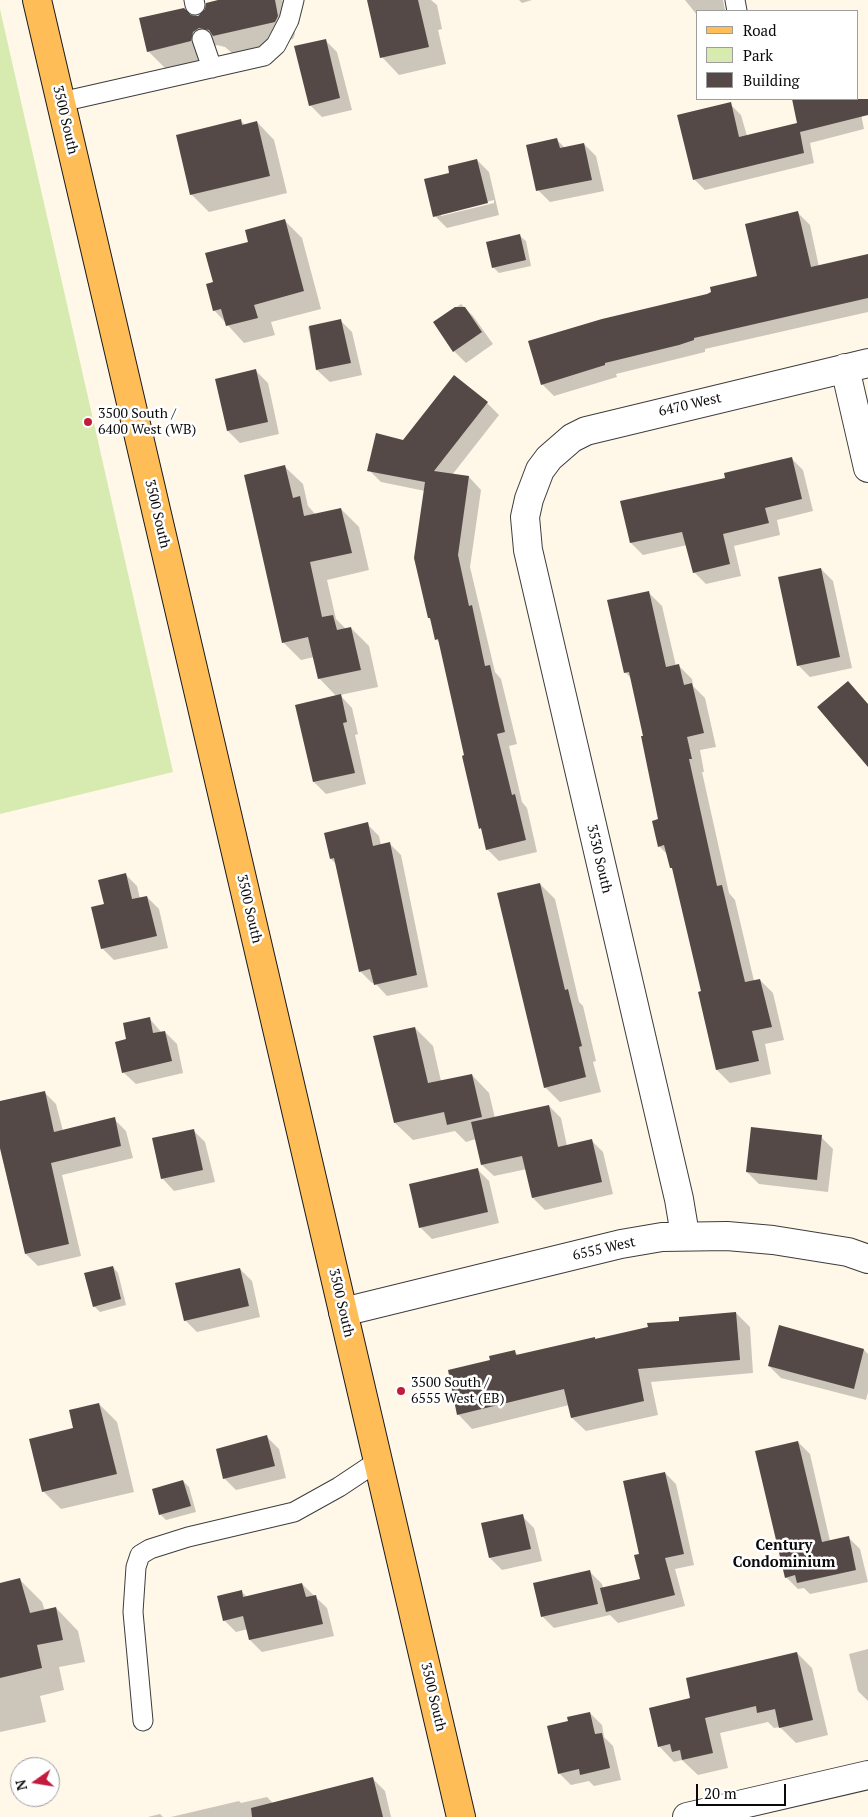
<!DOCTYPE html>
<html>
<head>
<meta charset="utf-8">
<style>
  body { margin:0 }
  #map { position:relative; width:868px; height:1817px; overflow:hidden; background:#fff7e8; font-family:"PT Serif",serif }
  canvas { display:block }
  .legend { position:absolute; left:696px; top:10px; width:162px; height:90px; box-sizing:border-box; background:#fff; border:1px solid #9d9d9d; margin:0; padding:6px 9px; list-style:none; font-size:15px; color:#0a0a0a }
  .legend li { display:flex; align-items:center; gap:10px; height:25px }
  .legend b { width:25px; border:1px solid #9d9d9d }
  .north { position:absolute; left:10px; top:1757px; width:50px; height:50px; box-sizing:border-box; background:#fff; border:1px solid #9d9d9d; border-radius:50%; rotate:257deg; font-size:14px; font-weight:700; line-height:20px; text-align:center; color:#0a0a0a }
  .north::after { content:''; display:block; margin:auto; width:18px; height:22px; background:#c21b3c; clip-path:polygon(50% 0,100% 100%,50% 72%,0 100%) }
  .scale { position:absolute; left:696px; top:1784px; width:90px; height:22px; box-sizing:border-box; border:2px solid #0a0a0a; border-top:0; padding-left:6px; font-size:15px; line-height:18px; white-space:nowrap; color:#0a0a0a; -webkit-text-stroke:4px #fff; paint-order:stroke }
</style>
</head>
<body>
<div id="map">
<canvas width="868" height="1817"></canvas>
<ul class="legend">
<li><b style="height:6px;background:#ffbd58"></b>Road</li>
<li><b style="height:14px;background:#d7ebb0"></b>Park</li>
<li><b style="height:14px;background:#544946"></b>Building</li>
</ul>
<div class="north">N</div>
<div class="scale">20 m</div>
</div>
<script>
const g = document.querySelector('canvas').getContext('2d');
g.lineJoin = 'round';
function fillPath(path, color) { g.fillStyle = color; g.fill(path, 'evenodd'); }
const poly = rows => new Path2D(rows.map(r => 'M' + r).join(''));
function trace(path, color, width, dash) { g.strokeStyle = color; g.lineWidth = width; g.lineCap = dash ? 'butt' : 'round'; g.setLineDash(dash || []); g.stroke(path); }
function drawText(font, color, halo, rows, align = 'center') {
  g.font = font + ' "PT Serif",serif'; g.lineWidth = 5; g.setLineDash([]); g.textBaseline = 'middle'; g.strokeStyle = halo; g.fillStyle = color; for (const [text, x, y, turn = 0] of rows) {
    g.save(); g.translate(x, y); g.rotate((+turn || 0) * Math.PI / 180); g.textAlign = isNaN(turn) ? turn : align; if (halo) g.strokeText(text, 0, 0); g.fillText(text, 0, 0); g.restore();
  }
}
fillPath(poly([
  [0,9,173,772,0,814]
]), '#d7ebb0');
fillPath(poly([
  [224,0,282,0,289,7,295,34,293,39,232,53,225,47,217,45,210,50,209,59,166,69,148,51,191,17,198,17],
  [368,0,431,0,437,5,442,29,438,30,446,64,399,75,382,57],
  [519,0,532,0,522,3],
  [685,0,723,0,725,10,697,11,697,15],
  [325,40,337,52,352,110,322,117,310,105],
  [857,95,864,129,810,143,814,163,705,190,694,179,730,104,741,115,747,136,798,124,793,99,857,99],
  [241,121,245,125,257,122,274,140,287,193,209,212,191,194],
  [557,140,565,148,584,144,596,156,604,191,550,202,538,190],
  [477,160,489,172,499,215,447,228,435,216,451,174],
  [494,200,494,203,441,216,441,213],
  [798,213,810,225,819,267,868,255,868,312,705,349,705,352,616,374,617,377,554,396,542,384,708,295,759,277],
  [285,221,302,238,321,309,271,322,275,335,244,343,214,310,214,283,249,242],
  [520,236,526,241,531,266,499,273,493,267],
  [461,304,473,316,493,344,466,363,454,351,434,323],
  [340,320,352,332,362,375,330,382,317,370,308,327],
  [256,371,268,383,279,434,240,443,228,431],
  [487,403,499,415,452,475,469,477,481,490,470,567,495,672,501,679,517,744,509,746,522,802,527,808,537,852,499,861,487,849,483,831,480,828,440,643,436,639,432,621,429,618,425,491,381,482,369,470,404,441],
  [791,458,803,470,813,511,777,520,780,535,734,546,741,576,706,584,694,572,687,545,643,555,631,543,727,479],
  [285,467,303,484,308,506,316,515,341,509,359,527,369,570,327,580,336,619,346,629,351,628,369,646,378,687,340,695,352,708,358,734,355,735,366,784,326,794,314,782,337,697,319,678,314,657,301,660,283,642],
  [821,569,833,581,852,668,810,677,798,665],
  [648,592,662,606,676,666,678,665,692,679,693,686,705,698,716,747,700,750,704,772,702,772,729,893,735,900,754,981,760,980,773,993,784,1040,765,1044,771,1074,730,1083,717,1070,702,992,673,870,668,855,659,846,660,820,645,737,633,680,625,672],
  [367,824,379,836,381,845,389,843,401,855,428,987,387,996,375,983,372,983,360,971,336,864,331,859],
  [125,874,137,886,140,899,147,897,159,909,168,948,114,960,102,948,106,905],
  [540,884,555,899,579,1002,583,1006,596,1061,593,1062,601,1092,560,1102,545,1087],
  [149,1018,162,1033,165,1032,177,1044,183,1073,136,1084,123,1072,128,1040],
  [415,1028,433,1046,441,1081,472,1075,489,1093,495,1118,549,1106,561,1118,567,1146,592,1141,603,1152,613,1194,545,1210,533,1198,527,1169,494,1176,482,1165,476,1139,466,1142,455,1131,413,1140,395,1123,374,1037],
  [44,1092,56,1104,63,1131,114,1119,126,1131,133,1158,62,1175,81,1256,38,1266,26,1254,0,1149,0,1103],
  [193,1130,205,1142,215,1182,174,1191,162,1178],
  [821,1137,833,1149,828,1192,759,1184,747,1172],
  [477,1169,489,1181,499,1223,432,1239,420,1227],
  [113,1267,118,1273,126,1305,100,1312,94,1306],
  [240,1269,252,1281,260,1317,197,1332,185,1320],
  [736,1313,750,1327,753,1373,651,1382,658,1415,586,1431,572,1418,569,1405,472,1429,459,1415,449,1371,492,1361,515,1352,519,1356,595,1338,596,1340,649,1328],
  [780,1327,864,1350,868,1354,868,1392,866,1400,781,1378,769,1366],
  [99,1404,117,1422,134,1492,61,1509,44,1492,31,1440,75,1429],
  [267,1437,279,1449,286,1478,236,1490,224,1478],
  [798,1442,810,1454,830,1541,848,1537,860,1549,868,1582,810,1594,804,1588,798,1589,786,1577],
  [665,1473,676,1484,694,1565,675,1569,685,1606,618,1623,610,1615,554,1628,542,1616,590,1572,602,1584,603,1588,641,1580,640,1554],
  [183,1481,189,1487,196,1512,166,1520,160,1514],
  [522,1516,534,1528,542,1561,502,1570,490,1558],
  [20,1580,42,1602,45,1611,56,1608,78,1631,85,1662,59,1667,64,1690,40,1696,46,1722,0,1732,0,1585],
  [302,1584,327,1608,334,1636,262,1652,250,1640,248,1629,236,1632,224,1620,241,1591,247,1597],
  [868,1649,868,1701,858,1691,849,1654],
  [797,1653,812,1668,828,1735,796,1743,780,1727,774,1728,768,1722,720,1733,728,1768,698,1775,682,1760,674,1762,659,1746],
  [590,1713,602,1725,604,1737,613,1746,621,1780,594,1786,589,1781,571,1785,559,1773,570,1722],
  [373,1779,385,1791,391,1817,171,1817,239,1801,241,1803,267,1797,274,1804],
  [160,1814,163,1817,148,1817]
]), '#0003');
fillPath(poly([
  [218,0,275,0,278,16,275,22,213,36,209,30,199,28,193,32,191,41,147,52,139,18,184,8,191,15,198,16,205,9,206,3],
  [367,0,418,0,429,47,380,58],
  [326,39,340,98,309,106,294,46],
  [792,99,868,99,868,115,800,132,804,153,693,180,677,115,731,102,739,137,797,123],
  [241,119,242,125,257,121,270,176,190,195,176,135],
  [557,138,560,148,584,143,592,180,536,191,526,145],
  [477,159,488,203,433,217,424,179,449,173,448,166],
  [798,211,811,267,868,254,868,298,694,338,694,340,679,345,605,363,605,365,541,385,528,341,602,319,707,294,711,292,710,287,757,276,745,224],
  [285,219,304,291,254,305,258,318,226,326,221,309,213,311,206,284,213,282,205,253,248,242,245,230],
  [520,234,526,260,492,268,486,242],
  [455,307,465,307,482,332,453,352,433,322],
  [341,319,351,363,316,370,309,326],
  [256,369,268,422,227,431,215,379],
  [454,375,488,402,434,471,469,476,458,555,469,606,472,605,485,666,490,665,505,732,497,734,512,795,515,794,526,840,486,850,481,828,479,829,462,756,464,755,438,639,435,640,430,618,428,618,414,558,425,482,367,471,376,433,403,440],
  [792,457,802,499,765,508,769,523,723,534,730,564,693,573,682,532,630,543,620,501,725,478,724,473],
  [285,465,293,498,300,496,304,516,341,508,352,553,310,562,322,617,333,615,337,630,351,627,361,670,318,679,308,637,282,643,244,475],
  [821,568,840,657,797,666,778,577],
  [649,591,666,667,679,664,684,685,692,683,704,733,687,737,692,759,689,759,717,886,722,885,745,982,760,979,772,1027,752,1031,759,1061,716,1070,698,992,701,991,672,868,670,868,664,845,658,847,652,821,658,819,641,736,643,736,629,672,624,673,607,600],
  [848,681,868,704,868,767,817,707],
  [341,694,347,722,343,723,355,773,313,782,295,705],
  [368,822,373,846,390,842,417,975,374,985,370,969,359,972,334,858,330,859,324,833],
  [126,873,132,899,147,896,157,936,101,949,91,907,104,904,98,880],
  [540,883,565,990,568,989,582,1046,579,1047,586,1077,544,1088,497,893],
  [150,1017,153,1033,165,1031,172,1061,122,1073,115,1042,126,1039,123,1023],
  [415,1027,428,1083,472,1074,482,1117,447,1125,444,1112,394,1123,373,1036],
  [45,1091,54,1132,115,1117,121,1146,51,1163,69,1244,25,1254,0,1148,0,1101],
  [549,1105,558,1147,592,1139,602,1182,532,1198,522,1156,481,1165,471,1122],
  [751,1127,822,1135,817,1180,746,1172],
  [194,1129,203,1170,161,1179,152,1138],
  [478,1168,488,1212,419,1228,409,1184],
  [113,1266,121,1299,93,1307,84,1273],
  [240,1268,249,1306,184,1321,175,1283],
  [736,1312,740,1360,638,1369,644,1401,571,1418,564,1389,457,1415,448,1370,490,1360,489,1356,515,1350,516,1355,595,1337,595,1339,648,1327,647,1323,679,1321,679,1317],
  [779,1325,864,1349,854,1389,768,1366],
  [99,1403,117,1474,42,1492,29,1439,73,1428,69,1410],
  [267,1435,275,1466,223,1479,216,1449],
  [798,1441,822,1542,849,1536,856,1570,797,1583,795,1575,785,1578,755,1451],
  [665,1472,684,1554,665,1558,675,1595,606,1612,600,1588,640,1579,634,1555,639,1554,623,1481],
  [183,1480,191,1506,159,1515,152,1489],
  [523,1514,531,1549,489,1558,481,1523],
  [590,1570,598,1604,541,1617,533,1583],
  [20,1578,30,1613,56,1607,63,1640,37,1645,42,1668,0,1678,0,1583],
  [302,1583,306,1597,316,1595,323,1624,249,1640,243,1616,223,1621,217,1596,242,1590,243,1597],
  [797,1652,813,1720,779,1728,775,1709,757,1713,756,1706,705,1718,713,1753,682,1760,680,1750,672,1752,670,1744,658,1747,649,1708,690,1698,686,1678],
  [590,1712,595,1734,602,1733,610,1768,580,1775,579,1769,558,1774,547,1726,568,1721,567,1717],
  [373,1777,383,1817,252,1817,251,1808]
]), '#544946');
const lane = poly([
  [194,0,195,5],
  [735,0,737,11],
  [202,39,212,68],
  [61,102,264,56,276,45,289,20,294,0],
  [143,1721,133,1612,136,1567,140,1555,150,1549,188,1537,294,1512,339,1487,378,1461]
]);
const street = poly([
  [845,368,868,468],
  [685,1235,679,1199,528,550,525,517,529,499,540,470,549,458,572,438,586,431,868,363],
  [343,1312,621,1244,662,1237,727,1236,773,1240,848,1252,868,1259],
  [687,1817,868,1775]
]);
const primary = poly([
  [37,0,461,1817]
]);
trace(lane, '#3d3d3d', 21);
trace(street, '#3d3d3d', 30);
trace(primary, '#1b1b1b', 30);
trace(lane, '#fff', 19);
trace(street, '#fff', 28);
trace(primary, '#ffbd58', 28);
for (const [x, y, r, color] of [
  [88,422,5,"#c21b3c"],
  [401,1391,5,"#c21b3c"]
]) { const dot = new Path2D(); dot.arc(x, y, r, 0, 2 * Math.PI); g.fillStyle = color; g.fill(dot); trace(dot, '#fff', 2); }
drawText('14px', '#0a0a0a', '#fff', [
  ["3500 South",65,120,77],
  ["6470 West",690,405,-13],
  ["3500 South",157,514,77],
  ["3530 South",599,859,77],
  ["3500 South",249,909,77],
  ["6555 West",604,1249,-13],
  ["3500 South",341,1303,77],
  ["3500 South",433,1697,77]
]);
drawText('14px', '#0a0a0a', '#fff', [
  ["3500 South /",98,414],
  ["6400 West (WB)",98,430],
  ["3500 South /",411,1383],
  ["6555 West (EB)",411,1399]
], 'left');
drawText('bold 15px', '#0a0a0a', '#fff', [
  ["Century",784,1546],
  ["Condominium",784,1563]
]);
</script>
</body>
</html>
